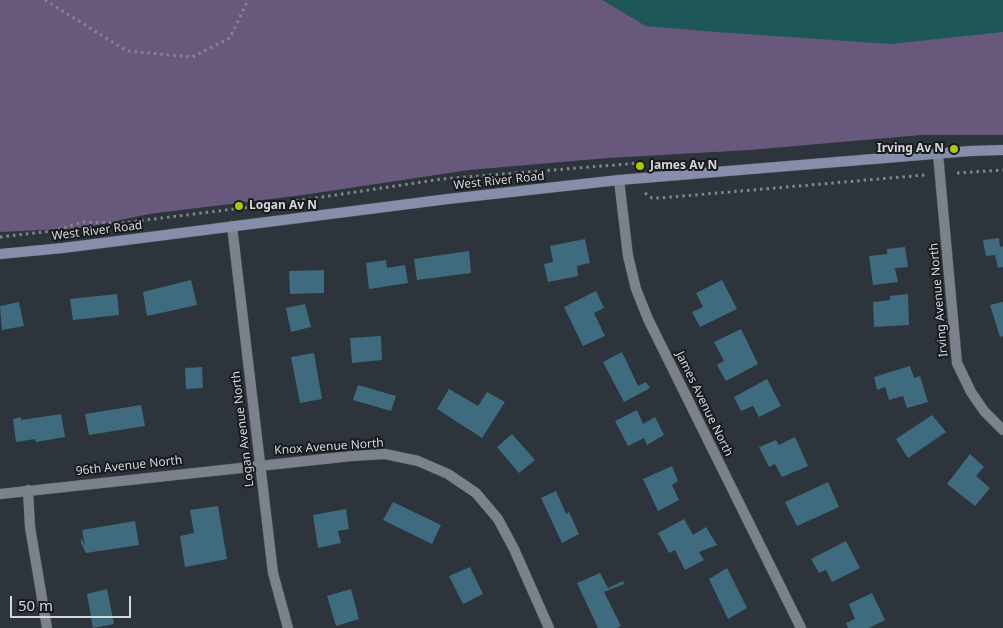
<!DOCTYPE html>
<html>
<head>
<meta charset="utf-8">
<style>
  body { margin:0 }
  #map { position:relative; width:1003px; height:628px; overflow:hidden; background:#2d343b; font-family:"Noto Sans",sans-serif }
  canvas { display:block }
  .scale { position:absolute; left:10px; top:596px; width:121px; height:22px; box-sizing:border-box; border:2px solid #d3d7dc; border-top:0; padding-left:6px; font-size:15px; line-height:18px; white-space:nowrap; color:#d3d7dc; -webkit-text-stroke:4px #181b1e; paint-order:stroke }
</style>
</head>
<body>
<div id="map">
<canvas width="1003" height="628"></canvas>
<div class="scale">50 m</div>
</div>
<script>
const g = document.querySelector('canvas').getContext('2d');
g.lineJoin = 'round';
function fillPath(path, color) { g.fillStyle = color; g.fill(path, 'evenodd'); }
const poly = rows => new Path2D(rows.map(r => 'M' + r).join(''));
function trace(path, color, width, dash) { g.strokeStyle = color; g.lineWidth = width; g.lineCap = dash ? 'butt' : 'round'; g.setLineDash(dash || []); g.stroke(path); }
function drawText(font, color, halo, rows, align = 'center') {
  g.font = font + ' "Noto Sans",sans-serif'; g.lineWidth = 4; g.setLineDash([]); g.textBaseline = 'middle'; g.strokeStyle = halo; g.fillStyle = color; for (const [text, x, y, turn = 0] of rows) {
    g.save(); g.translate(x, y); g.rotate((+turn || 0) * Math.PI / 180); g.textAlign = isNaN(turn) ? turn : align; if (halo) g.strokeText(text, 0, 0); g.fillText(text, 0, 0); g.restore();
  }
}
fillPath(poly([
  [0,0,603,0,646,26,1003,32,1003,135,921,135,750,150,608,158,469,170,303,195,149,214,83,228,0,232]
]), '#68597c');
fillPath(poly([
  [603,0,1003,0,1003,32,891,44,716,32,646,26]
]), '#1e5758');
fillPath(poly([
  [999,238,1000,247,1003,246,1003,267,998,268,995,255,986,256,983,240],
  [585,239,590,263,577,266,578,276,548,282,544,264,553,262,550,246],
  [905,247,908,267,895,268,898,282,873,285,869,256,887,254,887,249],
  [469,251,471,273,417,280,414,259],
  [386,260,387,268,405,265,408,283,369,289,366,263],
  [324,270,324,293,290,294,289,271],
  [191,280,197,305,147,316,143,292],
  [722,280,737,309,700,327,692,312,703,307,696,293],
  [596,291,604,308,594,313,605,336,583,346,564,307],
  [117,294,119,315,73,320,70,299],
  [908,294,909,325,874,327,873,302,890,300,890,296],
  [19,302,24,326,2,330,0,306],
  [1003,302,1003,336,1000,337,990,305],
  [305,304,311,327,291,332,286,308],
  [741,329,758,364,726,381,717,365,724,361,714,342],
  [381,336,382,360,352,363,350,338],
  [622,352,638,386,646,382,650,388,624,402,603,362],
  [314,353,322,399,300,403,291,357],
  [910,366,914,378,920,376,928,402,907,408,903,396,889,400,885,387,877,390,874,377],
  [202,367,203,388,186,389,185,368],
  [767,379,781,406,759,417,753,406,741,411,734,397],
  [358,385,396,396,391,411,353,400],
  [449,389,478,406,487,392,505,402,482,438,437,409],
  [141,405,145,426,89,435,85,414],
  [637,410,643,424,655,417,664,435,647,445,644,438,628,446,615,421],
  [61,414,65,437,36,442,35,439,16,442,13,419,21,417,21,420],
  [932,415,946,432,908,458,896,439],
  [512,434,535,460,519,473,497,447],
  [795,437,808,466,782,477,775,464,769,467,759,447,776,440,779,445],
  [970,454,984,467,976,476,990,488,975,506,947,484],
  [672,466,678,481,672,485,679,500,658,511,643,479],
  [828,482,839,507,797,526,785,502],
  [556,491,566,514,569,512,579,534,562,543,541,498],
  [393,502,441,525,432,544,383,520],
  [218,506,227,559,185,567,180,536,194,533,190,510],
  [346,509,349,529,338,531,341,543,318,548,313,515],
  [684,519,693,535,706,527,717,545,699,552,704,560,685,570,675,550,669,553,658,533],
  [135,521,139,545,86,553,81,543,81,538,85,546,82,530],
  [846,541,860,568,832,582,826,570,819,573,811,559],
  [470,567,483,594,463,604,449,576],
  [727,568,747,608,728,619,709,579],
  [600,573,608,588,623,581,624,584,604,592,621,626,617,628,598,628,577,583],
  [107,589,114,624,93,628,87,594],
  [351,589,359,619,336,626,327,596],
  [872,593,885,620,869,628,848,628,846,623,855,619,849,604]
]), '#3e6c7e');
const street = poly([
  [938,154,957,363,971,392,984,411,1003,430],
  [619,180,628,256,636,289,648,319,801,628],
  [232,226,273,573,288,628],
  [28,490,30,527,47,628],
  [0,494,352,456,385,454,418,461,448,474,476,493,498,519,514,549,549,628]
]);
const secondary = poly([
  [0,254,63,248,448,199,619,180,970,151,1003,150]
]);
trace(street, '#4b5056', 11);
trace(secondary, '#4b5056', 11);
trace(poly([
  [45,0,127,51,192,57,230,38,248,0],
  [957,173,1003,170],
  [645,193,652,198,660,198,925,175],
  [0,237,53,231,83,222,122,223,282,203,442,179,639,163,641,167]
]), '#81868c', 3, [2.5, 4]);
trace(street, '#7b828b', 10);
trace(secondary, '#868eaa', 10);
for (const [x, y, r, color] of [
  [954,149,5,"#b0c503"],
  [640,166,5,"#b0c503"],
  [239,206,5,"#b0c503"]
]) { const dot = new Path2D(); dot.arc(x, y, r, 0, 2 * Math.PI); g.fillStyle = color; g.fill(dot); trace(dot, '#181b1e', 2); }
drawText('bold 12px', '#d3d7dc', '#181b1e', [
  ["Irving Av N",944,149,"right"],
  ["James Av N",650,166],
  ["Logan Av N",249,206]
], 'left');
drawText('12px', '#d3d7dc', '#181b1e', [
  ["West River Road",499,181,-6],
  ["West River Road",97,231,-7],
  ["Irving Avenue North",939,300,-95],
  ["James Avenue North",704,404,64],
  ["Logan Avenue North",243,429,-97],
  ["Knox Avenue North",329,447,-4],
  ["96th Avenue North",129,466,-6]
]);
</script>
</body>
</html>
